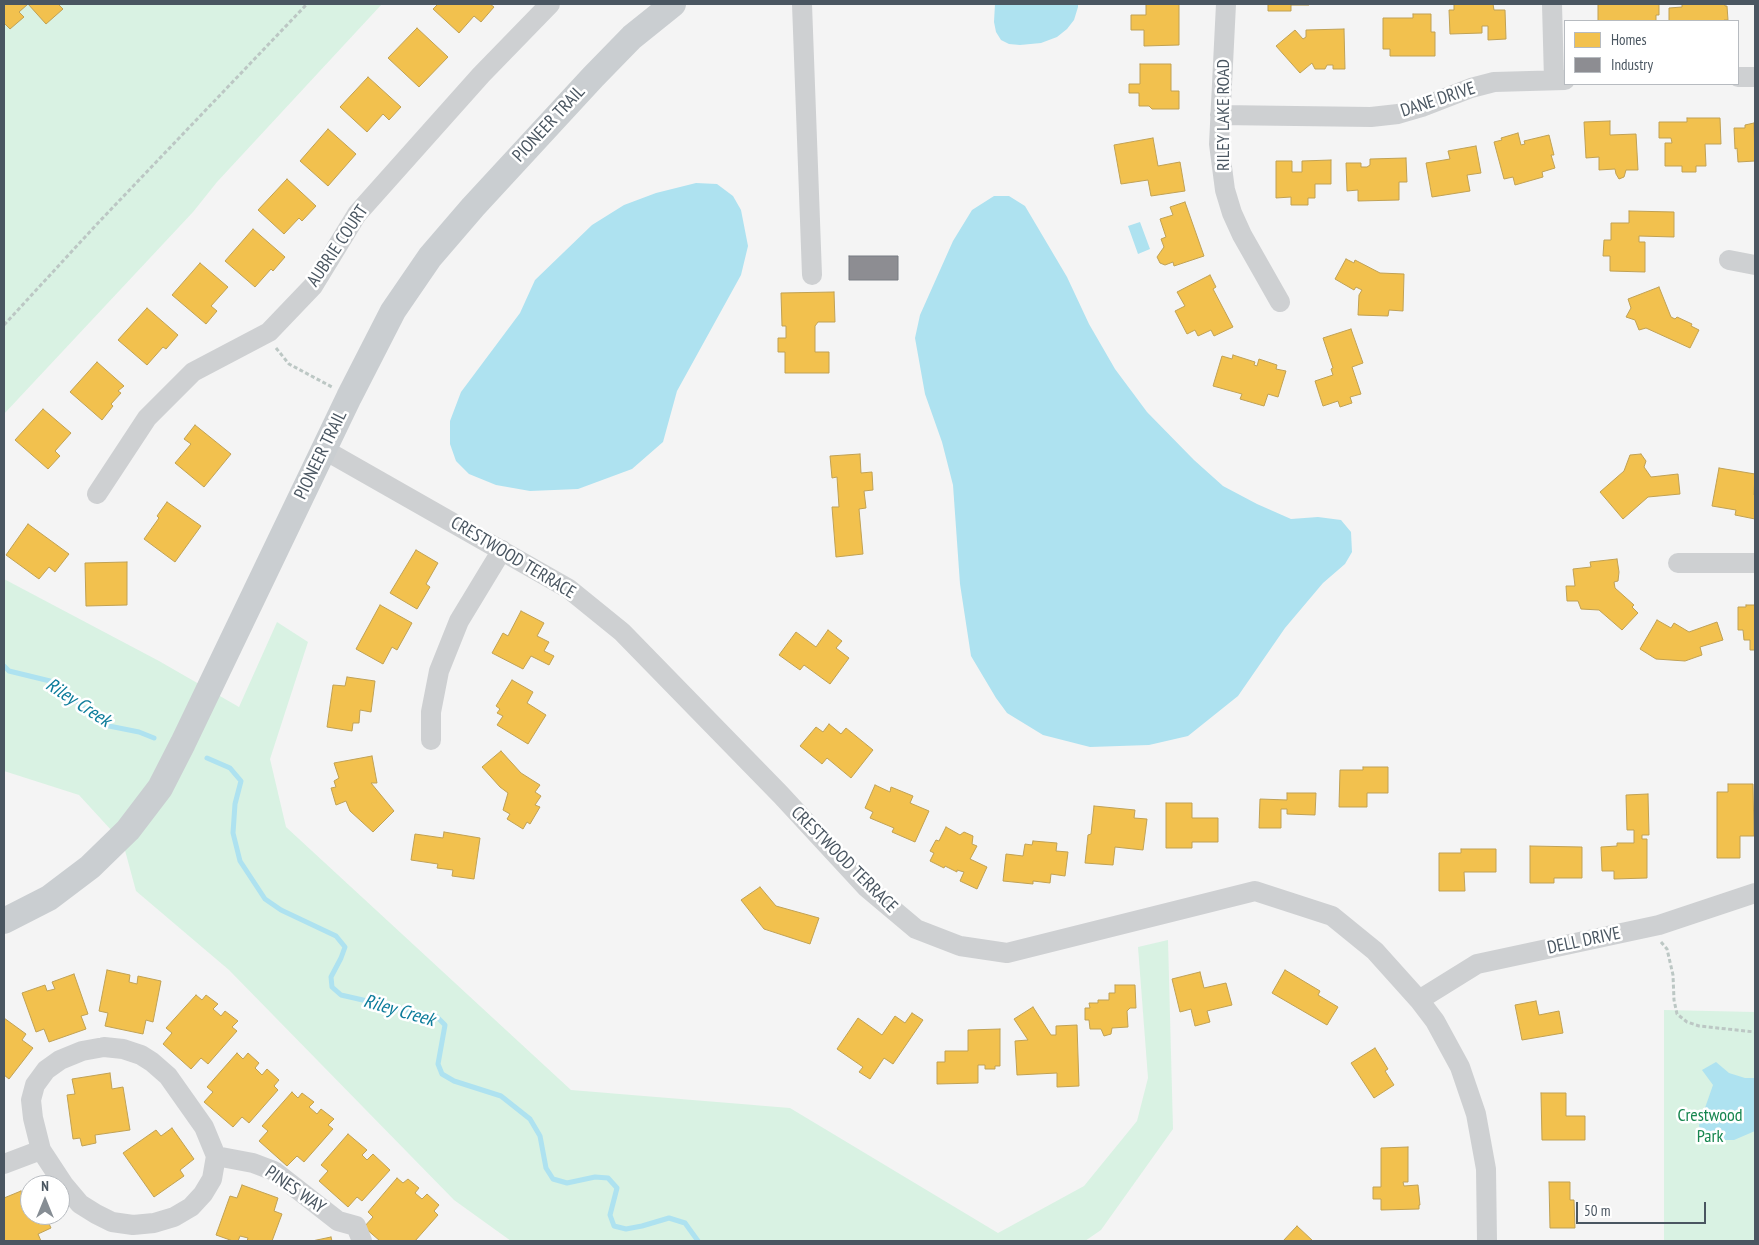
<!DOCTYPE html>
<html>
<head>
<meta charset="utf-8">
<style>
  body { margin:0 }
  #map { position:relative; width:1759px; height:1245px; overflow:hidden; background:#f4f4f4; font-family:"PT Sans Narrow",sans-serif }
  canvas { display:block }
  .frame { position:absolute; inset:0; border:5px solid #4a5661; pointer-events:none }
  .legend { position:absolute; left:1564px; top:20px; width:175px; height:65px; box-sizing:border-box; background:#fff; border:1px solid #b7bbc0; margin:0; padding:6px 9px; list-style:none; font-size:15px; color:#4a5661 }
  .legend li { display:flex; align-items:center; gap:10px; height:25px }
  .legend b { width:25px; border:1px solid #b7bbc0 }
  .north { position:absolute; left:20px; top:1175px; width:50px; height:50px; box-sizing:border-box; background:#fff; border:1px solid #b7bbc0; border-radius:50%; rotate:0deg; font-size:14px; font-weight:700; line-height:20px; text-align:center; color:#4a5661 }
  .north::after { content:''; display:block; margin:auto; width:18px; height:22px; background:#868d94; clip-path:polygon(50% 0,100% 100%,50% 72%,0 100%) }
  .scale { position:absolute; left:1576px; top:1202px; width:130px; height:22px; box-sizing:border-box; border:2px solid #4a5661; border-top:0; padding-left:6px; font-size:15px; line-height:18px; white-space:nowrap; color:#4a5661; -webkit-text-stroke:4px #fff; paint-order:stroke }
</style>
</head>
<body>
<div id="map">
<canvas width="1759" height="1245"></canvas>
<div class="frame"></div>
<ul class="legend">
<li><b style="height:14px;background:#f2c14e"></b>Homes</li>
<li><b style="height:14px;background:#8d8d92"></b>Industry</li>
</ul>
<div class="north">N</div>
<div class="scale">50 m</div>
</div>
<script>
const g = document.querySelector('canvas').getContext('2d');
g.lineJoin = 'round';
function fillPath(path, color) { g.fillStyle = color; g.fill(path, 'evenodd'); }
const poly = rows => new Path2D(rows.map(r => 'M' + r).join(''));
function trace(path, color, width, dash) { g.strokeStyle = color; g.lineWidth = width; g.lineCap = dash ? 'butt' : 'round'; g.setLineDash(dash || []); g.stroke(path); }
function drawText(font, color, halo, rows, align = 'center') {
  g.font = font + ' "PT Sans Narrow",sans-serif'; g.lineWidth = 5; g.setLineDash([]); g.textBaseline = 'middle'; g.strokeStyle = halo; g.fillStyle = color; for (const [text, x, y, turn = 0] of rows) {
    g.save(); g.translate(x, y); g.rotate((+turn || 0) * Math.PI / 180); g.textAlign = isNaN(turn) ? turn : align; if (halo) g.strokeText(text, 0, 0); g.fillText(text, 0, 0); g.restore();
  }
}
fillPath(poly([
  [4,4,382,4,217,182,193,212,4,414],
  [4,579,159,661,239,707,277,622,308,642,270,759,286,827,571,1090,790,1108,998,1233,1084,1186,1137,1121,1148,1078,1138,947,1168,940,1173,1129,1101,1230,1085,1241,511,1241,454,1200,229,970,136,891,123,843,79,795,4,771],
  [1664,1010,1755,1012,1755,1241,1664,1241]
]), '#d9f2e3');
fillPath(poly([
  [995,4,1078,4,1078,7,1074,20,1067,29,1057,37,1041,43,1020,45,1009,44,1001,40,996,32,994,22],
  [696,183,717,184,733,196,741,210,748,246,741,275,677,391,663,442,632,469,578,489,530,491,496,485,469,474,456,461,450,444,450,421,461,392,520,313,535,280,592,225,624,205,656,193],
  [994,196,1009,196,1025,206,1067,277,1089,324,1115,369,1147,412,1194,460,1223,486,1257,504,1291,519,1318,517,1341,520,1351,532,1352,552,1345,564,1323,583,1285,628,1238,696,1188,736,1149,745,1090,747,1043,735,1007,713,996,698,971,656,960,584,953,485,942,442,925,394,915,338,920,315,953,241,972,210],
  [1140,222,1150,249,1138,254,1128,226],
  [1716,1062,1729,1073,1745,1078,1755,1078,1755,1131,1734,1140,1702,1140,1699,1125,1713,1085,1702,1070]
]), '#aee2f0');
const homes = poly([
  [4,4,58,4,63,9,46,24,28,4,19,12,24,17,10,29,5,24,4,25,4,4],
  [438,4,490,4,494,7,481,22,474,16,459,33,433,9,438,4],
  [1146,4,1179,4,1179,45,1144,46,1144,30,1131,30,1131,15,1146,15,1146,4],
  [1268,4,1309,4,1309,5,1291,5,1291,11,1268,11,1268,4],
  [1454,4,1493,4,1494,10,1505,10,1506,39,1488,40,1488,26,1482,26,1482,33,1450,34,1449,10,1454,10,1454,4],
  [1598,4,1659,4,1659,15,1656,15,1656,21,1598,21,1598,4],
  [1682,4,1725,4,1725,6,1727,6,1728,20,1724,20,1724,21,1669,21,1669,8,1682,7,1682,4],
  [1413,14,1431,14,1431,32,1435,32,1435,56,1390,56,1390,49,1383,49,1383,18,1413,18,1413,14],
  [417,28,448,57,419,87,388,58,417,28],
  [1344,29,1345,69,1333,69,1333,65,1327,65,1325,69,1315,69,1312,63,1300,73,1276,46,1295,30,1303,39,1306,37,1306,30,1344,29],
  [1140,64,1171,64,1171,91,1179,91,1179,109,1152,109,1149,106,1139,106,1139,93,1129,93,1129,84,1140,84,1140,64],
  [368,77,401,107,389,120,383,114,367,132,340,107,368,77],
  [1687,118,1720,118,1721,144,1705,144,1706,166,1696,166,1696,172,1682,172,1682,166,1665,166,1665,143,1672,143,1671,138,1659,138,1659,122,1687,122,1687,118],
  [1610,121,1610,135,1636,134,1638,170,1626,170,1624,177,1619,179,1616,174,1615,169,1599,170,1599,157,1586,158,1584,122,1610,121],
  [1754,123,1755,161,1738,162,1737,148,1735,149,1734,128,1745,128,1745,125,1754,123],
  [328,129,356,154,328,186,300,161,328,129],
  [1518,133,1521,145,1525,144,1524,141,1549,135,1554,155,1551,155,1555,168,1542,172,1543,177,1515,185,1513,177,1504,179,1494,142,1502,140,1501,138,1518,133],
  [1153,138,1158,166,1180,162,1185,191,1151,196,1148,180,1121,184,1114,145,1153,138],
  [1476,146,1481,173,1467,175,1470,191,1432,197,1426,163,1450,159,1448,151,1476,146],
  [1406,158,1407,182,1399,182,1399,200,1358,201,1358,190,1347,191,1346,163,1361,163,1361,167,1367,167,1370,165,1370,159,1406,158],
  [1331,160,1331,184,1315,184,1315,198,1308,198,1308,205,1291,205,1291,197,1276,198,1276,161,1292,161,1292,172,1302,172,1302,161,1331,160],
  [287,179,316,206,302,221,299,218,284,234,258,210,287,179],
  [1185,202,1204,256,1174,266,1173,262,1165,265,1160,263,1157,257,1164,247,1161,239,1166,237,1160,219,1173,215,1170,207,1185,202],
  [1629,211,1674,212,1674,237,1639,236,1639,242,1645,242,1645,272,1610,271,1610,256,1603,256,1604,240,1611,240,1611,223,1629,223,1629,211],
  [253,229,285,257,273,271,271,269,255,287,225,261,253,229],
  [1346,259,1354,263,1355,260,1380,273,1404,274,1403,311,1389,310,1388,316,1358,315,1359,295,1362,290,1356,287,1354,290,1335,279,1346,259],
  [200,263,228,287,211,306,217,311,206,324,172,295,200,263],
  [1210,275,1216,287,1213,289,1233,327,1214,336,1211,330,1198,336,1195,330,1187,334,1175,311,1185,306,1177,292,1210,275],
  [1659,287,1671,317,1675,319,1677,317,1692,324,1691,326,1699,330,1690,348,1646,328,1639,330,1635,320,1626,317,1631,308,1628,299,1659,287],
  [834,292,835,322,818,322,815,326,815,352,829,352,829,373,785,373,785,352,778,352,778,338,786,338,786,326,782,326,781,293,834,292],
  [147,308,178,335,166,349,163,347,147,365,118,340,147,308],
  [1351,329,1363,363,1352,367,1361,394,1350,397,1352,403,1340,407,1338,401,1323,406,1315,381,1333,375,1331,369,1333,368,1323,338,1351,329],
  [1233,355,1255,362,1254,365,1257,366,1259,359,1277,365,1276,369,1286,371,1278,397,1268,394,1264,406,1240,399,1242,394,1213,386,1222,356,1232,359,1233,355],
  [97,362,124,386,118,391,121,393,111,404,113,406,102,420,70,392,97,362],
  [43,409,71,433,55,451,60,456,48,469,15,440,43,409],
  [195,425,231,454,204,487,175,463,191,444,184,439,195,425],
  [860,454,861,473,872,472,873,490,864,491,866,508,859,509,863,554,836,557,832,507,839,507,837,477,832,478,830,456,860,454],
  [1641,454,1646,461,1644,467,1651,477,1678,474,1680,494,1648,497,1623,519,1600,492,1624,471,1630,455,1641,454],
  [1719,468,1755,474,1754,495,1755,495,1755,519,1735,515,1736,510,1712,506,1719,468],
  [167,502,201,526,175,562,144,539,159,518,157,516,167,502],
  [28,524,69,554,55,572,49,567,39,579,6,555,28,524],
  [416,550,438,563,426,584,430,587,417,609,390,593,416,550],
  [1617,559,1619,572,1618,581,1614,582,1615,588,1634,605,1632,607,1638,613,1622,630,1599,610,1581,609,1578,601,1567,601,1566,586,1575,586,1573,569,1591,567,1590,562,1617,559],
  [127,562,127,605,86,606,85,563,127,562],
  [380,605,412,623,397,650,392,647,383,664,356,649,380,605],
  [1746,605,1755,605,1755,650,1750,650,1750,640,1744,640,1743,630,1738,630,1738,607,1746,607,1746,605],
  [521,611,544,623,537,636,549,642,544,651,554,656,549,665,531,656,523,669,492,653,503,633,508,636,521,611],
  [1657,620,1671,628,1674,623,1689,632,1717,622,1723,640,1700,647,1702,655,1685,661,1656,659,1640,649,1657,620],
  [828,630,842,641,836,648,849,658,830,684,804,665,800,670,779,655,796,632,816,647,828,630],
  [347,677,375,681,371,712,360,710,359,723,353,723,352,731,327,727,333,685,345,686,347,677],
  [512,680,533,692,527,703,546,715,528,744,497,725,503,716,497,713,500,709,496,706,512,680],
  [829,724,841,734,846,728,873,750,851,778,827,758,822,764,800,746,816,727,823,732,829,724],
  [501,751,521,773,540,785,535,792,541,796,535,805,540,807,530,824,527,822,523,829,507,819,510,814,503,810,508,793,500,787,482,767,501,751],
  [372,756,377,783,371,783,394,811,373,832,350,811,346,801,336,805,331,788,336,787,334,781,339,778,334,763,372,756],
  [1363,767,1388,767,1388,793,1367,793,1367,807,1339,807,1340,770,1363,770,1363,767],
  [1728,784,1753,784,1754,836,1740,836,1740,858,1717,858,1717,792,1728,792,1728,784],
  [875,785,890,792,891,787,913,796,910,803,929,811,915,842,892,832,894,828,870,818,873,812,865,808,875,785],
  [1287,793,1316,793,1315,815,1287,814,1287,809,1281,809,1281,828,1259,828,1260,799,1287,800,1287,793],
  [1648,794,1649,835,1642,835,1642,839,1647,839,1647,878,1614,879,1614,871,1602,871,1601,847,1617,846,1617,843,1634,843,1634,830,1627,830,1626,795,1648,794],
  [1166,803,1192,803,1192,818,1218,818,1218,842,1192,842,1192,848,1166,848,1166,803],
  [1094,806,1135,810,1134,818,1147,819,1143,850,1115,847,1113,865,1085,863,1088,835,1091,834,1094,806],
  [946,827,960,835,964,832,973,836,972,844,977,846,970,859,987,867,977,889,960,881,964,872,957,870,957,872,945,866,944,868,930,861,934,853,930,851,936,840,939,841,946,827],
  [444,832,480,838,474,879,452,876,453,870,437,868,438,864,411,860,415,834,443,838,444,832],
  [1033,841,1057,843,1056,851,1068,852,1065,876,1051,874,1050,883,1033,881,1033,884,1003,881,1006,854,1023,856,1025,844,1032,845,1033,841],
  [1530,846,1582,847,1582,878,1554,878,1554,883,1530,883,1530,846],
  [1461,849,1496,849,1496,872,1464,872,1465,891,1439,891,1439,853,1461,853,1461,849],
  [760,887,776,906,819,918,810,944,764,929,741,900,760,887],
  [107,970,130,975,129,982,137,984,138,976,161,981,153,1022,146,1020,143,1034,105,1026,108,1013,99,1011,107,970],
  [1285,970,1320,991,1318,995,1338,1007,1327,1025,1272,993,1285,970],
  [1200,972,1204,988,1226,983,1232,1005,1207,1011,1210,1022,1195,1026,1191,1009,1180,1012,1172,979,1200,972],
  [74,974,88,1014,81,1016,86,1029,49,1042,44,1029,36,1032,22,993,45,985,47,991,55,989,52,982,74,974],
  [1115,985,1135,985,1136,1008,1130,1008,1127,1011,1128,1027,1112,1028,1111,1034,1104,1036,1101,1029,1090,1029,1089,1020,1085,1020,1085,1008,1090,1008,1089,1003,1098,1003,1098,1000,1109,1000,1109,993,1115,993,1115,985],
  [196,995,202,1000,206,995,218,1004,213,1009,221,1016,225,1011,238,1021,232,1027,237,1031,208,1064,201,1058,191,1069,163,1044,172,1033,166,1028,196,995],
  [1536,1001,1539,1015,1559,1011,1563,1033,1522,1040,1515,1005,1536,1001],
  [1033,1007,1051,1035,1056,1035,1056,1026,1077,1025,1079,1086,1057,1087,1057,1073,1017,1075,1015,1041,1028,1040,1014,1019,1033,1007],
  [912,1013,923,1020,893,1064,884,1058,870,1079,859,1072,863,1067,837,1049,858,1018,882,1035,895,1016,905,1023,912,1013],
  [4,1018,26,1034,22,1040,33,1048,9,1079,4,1075,4,1018],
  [1000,1029,1000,1066,995,1066,995,1069,985,1069,985,1065,978,1065,978,1083,937,1084,937,1062,945,1062,945,1051,968,1051,968,1030,1000,1029],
  [1375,1048,1388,1069,1385,1071,1394,1085,1374,1098,1351,1063,1375,1048],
  [237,1053,243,1059,248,1053,259,1063,255,1068,262,1075,267,1069,279,1080,274,1086,278,1090,249,1123,242,1117,233,1127,204,1102,213,1092,207,1087,237,1053],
  [110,1073,112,1089,123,1087,130,1130,95,1135,96,1143,82,1146,80,1138,73,1139,67,1095,75,1094,72,1079,110,1073],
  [292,1092,298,1098,302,1093,314,1102,309,1107,317,1114,321,1109,334,1119,328,1125,333,1129,304,1162,297,1156,287,1166,259,1141,268,1131,262,1126,292,1092],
  [1541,1093,1566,1093,1566,1116,1585,1116,1585,1140,1542,1140,1541,1093],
  [172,1128,194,1159,180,1170,184,1176,154,1197,123,1153,156,1130,161,1136,172,1128],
  [348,1134,367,1150,362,1155,367,1160,373,1154,390,1170,362,1201,357,1197,348,1207,319,1181,328,1171,321,1165,348,1134],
  [1408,1147,1408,1182,1403,1182,1404,1186,1418,1185,1420,1205,1419,1205,1419,1209,1381,1210,1381,1199,1373,1199,1373,1187,1381,1187,1381,1148,1408,1147],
  [397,1178,403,1183,408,1179,419,1188,415,1193,422,1199,427,1194,439,1205,434,1211,438,1215,415,1241,380,1241,364,1227,373,1217,368,1212,397,1178],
  [1549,1182,1570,1182,1570,1200,1574,1200,1575,1228,1550,1228,1549,1182],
  [242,1185,278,1198,274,1211,282,1214,272,1241,247,1241,248,1238,240,1236,238,1241,233,1241,216,1235,230,1196,237,1198,242,1185],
  [21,1191,23,1198,30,1195,30,1215,45,1215,51,1228,38,1234,41,1241,4,1241,4,1198,21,1191],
  [1297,1226,1313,1241,1283,1241,1297,1226],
  [331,1237,332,1241,312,1241,331,1237]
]);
fillPath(homes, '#f2c14e');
trace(homes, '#c0a154', 1);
const industry = poly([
  [849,256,898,256,898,280,849,280,849,256]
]);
fillPath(industry, '#8d8d92');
trace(industry, '#797c83', 1);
trace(poly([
  [4,666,9,671,50,681,70,694,94,718,109,726,139,732,154,738],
  [207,758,230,768,241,781,235,804,233,833,240,861,265,899,281,910,336,936,345,947,341,958,331,977,332,987,341,995,437,1017,445,1025,438,1064,442,1074,454,1081,501,1096,530,1119,540,1136,546,1168,553,1179,567,1183,595,1177,608,1178,617,1188,610,1215,614,1226,626,1229,642,1226,669,1218,685,1223,698,1241]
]), '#aee2f0', 5);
trace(poly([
  [4,325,97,224,307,4],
  [276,348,289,364,332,387],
  [1661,942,1667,949,1673,975,1674,1000,1677,1014,1687,1022,1699,1026,1755,1032]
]), '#bcc7c4', 3, [4, 2.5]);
trace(poly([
  [802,4,812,275],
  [1226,4,1219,144,1225,190,1232,213,1242,235,1280,302],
  [1552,4,1554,80],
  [1738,77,1755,77],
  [1220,115,1371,117,1398,114,1422,107,1471,88,1494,82,1565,80],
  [1729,260,1755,265],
  [323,449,569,589,622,632,781,795,866,887,916,929,960,946,1007,953,1255,891,1332,916,1375,951,1419,1000,1435,1021,1460,1067,1476,1114,1486,1169,1487,1241],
  [97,494,147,418,193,372,269,332,313,286,357,214,481,75,550,4],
  [1678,563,1755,563],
  [431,740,431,712,439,671,459,621,502,550],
  [1419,1000,1477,964,1659,925,1755,893],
  [104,1047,123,1049,141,1055,152,1062,168,1076,204,1127,216,1156,212,1179,203,1194,191,1207,174,1217,154,1223,133,1225,112,1222,96,1214,80,1204,64,1185,41,1150,33,1118,31,1100,35,1085,46,1070,60,1060,82,1051,104,1047],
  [216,1156,253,1163,274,1171,338,1221,356,1226,362,1241],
  [4,1164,41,1150]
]), '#ced0d2', 20);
trace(poly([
  [4,921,49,898,90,867,128,830,160,788,183,743,349,397,393,311,430,257,473,207,593,77,632,37,673,4]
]), '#caced1', 26);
drawText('18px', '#4a5661', '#fff', [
  ["DANE DRIVE",1438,100,-18],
  ["RILEY LAKE ROAD",1224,115,-90],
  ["PIONEER TRAIL",549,124,-47],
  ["AUBRIE COURT",338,246,-56],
  ["PIONEER TRAIL",321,455,-64],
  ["CRESTWOOD TERRACE",513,558,31],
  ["CRESTWOOD TERRACE",844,860,45],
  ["DELL DRIVE",1584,941,-12],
  ["PINES WAY",295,1190,35]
]);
drawText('18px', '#17864f', '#fff', [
  ["Crestwood",1710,1116],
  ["Park",1710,1137]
]);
drawText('italic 19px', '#0c7c9b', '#fff', [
  ["Riley Creek",78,703,33],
  ["Riley Creek",399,1011,16]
]);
</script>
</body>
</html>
